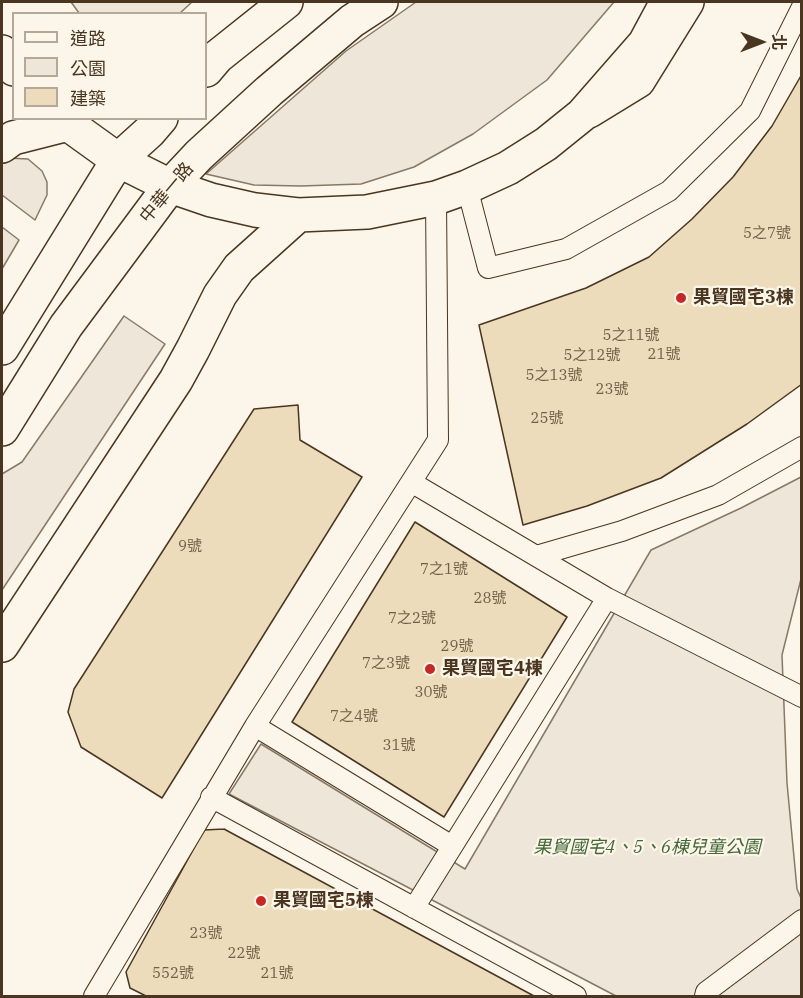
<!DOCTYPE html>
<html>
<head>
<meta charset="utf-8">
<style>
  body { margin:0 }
  #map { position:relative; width:803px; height:998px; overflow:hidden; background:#fbf6e9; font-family:"IBM Plex Serif","Noto Sans TC",serif }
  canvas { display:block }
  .frame { position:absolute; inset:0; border:3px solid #4a3520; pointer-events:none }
  .legend { position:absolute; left:12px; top:12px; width:195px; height:108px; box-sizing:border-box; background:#fbf6e9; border:2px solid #b4a999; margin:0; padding:8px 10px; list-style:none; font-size:18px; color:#4a3520 }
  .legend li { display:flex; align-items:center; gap:12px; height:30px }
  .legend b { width:30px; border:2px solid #b4a999 }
  .north { position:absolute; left:731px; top:12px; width:60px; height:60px; -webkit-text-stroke:4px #fbf6e9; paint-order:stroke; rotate:90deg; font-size:16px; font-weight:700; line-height:24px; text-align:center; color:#4a3520 }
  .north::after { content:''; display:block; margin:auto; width:21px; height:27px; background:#4a3520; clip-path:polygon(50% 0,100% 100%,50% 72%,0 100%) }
</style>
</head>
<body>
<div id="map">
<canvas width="803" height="998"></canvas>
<div class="frame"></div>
<ul class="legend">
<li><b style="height:8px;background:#fbf6e9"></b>道路</li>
<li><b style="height:16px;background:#ede6d9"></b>公園</li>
<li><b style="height:16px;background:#ecdcbc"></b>建築</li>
</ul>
<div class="north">北</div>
</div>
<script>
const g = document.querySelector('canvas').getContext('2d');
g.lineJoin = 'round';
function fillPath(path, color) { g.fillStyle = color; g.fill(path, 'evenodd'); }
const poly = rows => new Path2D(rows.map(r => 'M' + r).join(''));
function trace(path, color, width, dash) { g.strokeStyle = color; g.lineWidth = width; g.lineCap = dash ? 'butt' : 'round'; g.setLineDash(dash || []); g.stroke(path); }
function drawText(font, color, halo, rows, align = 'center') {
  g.font = font + ' "IBM Plex Serif","Noto Sans TC",serif'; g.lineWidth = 4.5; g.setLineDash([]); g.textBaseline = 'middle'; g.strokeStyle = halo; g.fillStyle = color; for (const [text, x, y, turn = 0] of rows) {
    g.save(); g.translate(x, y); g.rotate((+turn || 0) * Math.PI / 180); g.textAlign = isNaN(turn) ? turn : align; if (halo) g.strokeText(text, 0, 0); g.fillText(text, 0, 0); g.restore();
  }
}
const green = poly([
  [71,2,192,2,179,14,79,13,71,2],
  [416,2,614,2,547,80,473,134,414,167,361,184,301,186,254,185,206,174,346,51,416,2],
  [8,158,28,159,42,171,47,182,47,195,35,220,2,195,2,164,8,158],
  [2,227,19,240,2,269,2,227],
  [124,316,165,344,2,590,2,474,22,462,124,316],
  [801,477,801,579,782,655,787,783,797,889,801,898,801,996,616,996,229,794,261,744,465,869,651,550,741,508,801,477]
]);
fillPath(green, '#ede6d9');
trace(green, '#887966', 1.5);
const building = poly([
  [802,74,802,384,747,424,661,478,587,506,523,525,479,325,586,288,649,257,692,219,733,177,772,126,802,74],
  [298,405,300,440,362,477,162,798,81,747,68,712,74,689,254,409,298,405],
  [415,522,567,617,444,817,292,722,415,522],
  [224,829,534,996,146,996,130,988,126,972,204,830,224,829]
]);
fillPath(building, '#ecdcbc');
trace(building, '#4a3520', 1.5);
const lane = poly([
  [467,187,488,268,566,249,669,191,750,111,802,7],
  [411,482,607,598,802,697],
  [536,556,622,531,718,495,802,447],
  [255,726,452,846],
  [211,797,576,996],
  [414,908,607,598],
  [94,996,255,726,438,440,436,198],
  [705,996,706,992,802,920]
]);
const street = poly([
  [589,111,638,81,687,2]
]);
const secondary = poly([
  [2,52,14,69],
  [206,70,217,57,286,2],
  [62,118,68,124,118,160,170,186,211,200,255,210,298,215,367,212,436,198,467,187,508,168,546,144,582,115,645,43,667,2],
  [2,146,13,138,68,124],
  [2,348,118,160,149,132,161,118],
  [2,429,66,326,170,186,199,155,269,91,352,21,381,2],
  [2,645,176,380,193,349,220,295,239,268,298,215]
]);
trace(lane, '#4a3520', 22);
trace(street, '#4a3520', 36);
trace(secondary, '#4a3520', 36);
trace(lane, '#fbf6e9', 20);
trace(street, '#fbf6e9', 33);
trace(secondary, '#fbf6e9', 33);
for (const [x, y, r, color] of [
  [681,298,6,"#c62828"],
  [430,669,6,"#c62828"],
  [261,901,6,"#c62828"]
]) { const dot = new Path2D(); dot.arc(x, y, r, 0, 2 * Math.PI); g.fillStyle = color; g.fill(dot); trace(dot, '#fbf6e9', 2); }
drawText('15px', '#725f47', null, [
  ["5之7號",767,234],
  ["5之11號",631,336],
  ["21號",664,355],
  ["5之12號",592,356],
  ["5之13號",554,376],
  ["23號",612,390],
  ["25號",547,419],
  ["9號",190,547],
  ["7之1號",444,570],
  ["28號",490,599],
  ["7之2號",412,619],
  ["29號",457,647],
  ["7之3號",386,664],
  ["30號",431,693],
  ["7之4號",354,717],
  ["31號",399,746],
  ["23號",206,934],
  ["22號",244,954],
  ["552號",173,974],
  ["21號",277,974]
]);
drawText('18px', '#4a3520', '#fbf6e9', [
  ["中華一路",167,193,-50]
]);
drawText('bold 18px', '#4a3520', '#fbf6e9', [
  ["果貿國宅3棟",693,298],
  ["果貿國宅4棟",442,669],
  ["果貿國宅5棟",273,901]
], 'left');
drawText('italic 18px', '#436837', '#fbf6e9', [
  ["果貿國宅4、5、6棟兒童公園",647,848]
]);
</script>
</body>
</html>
